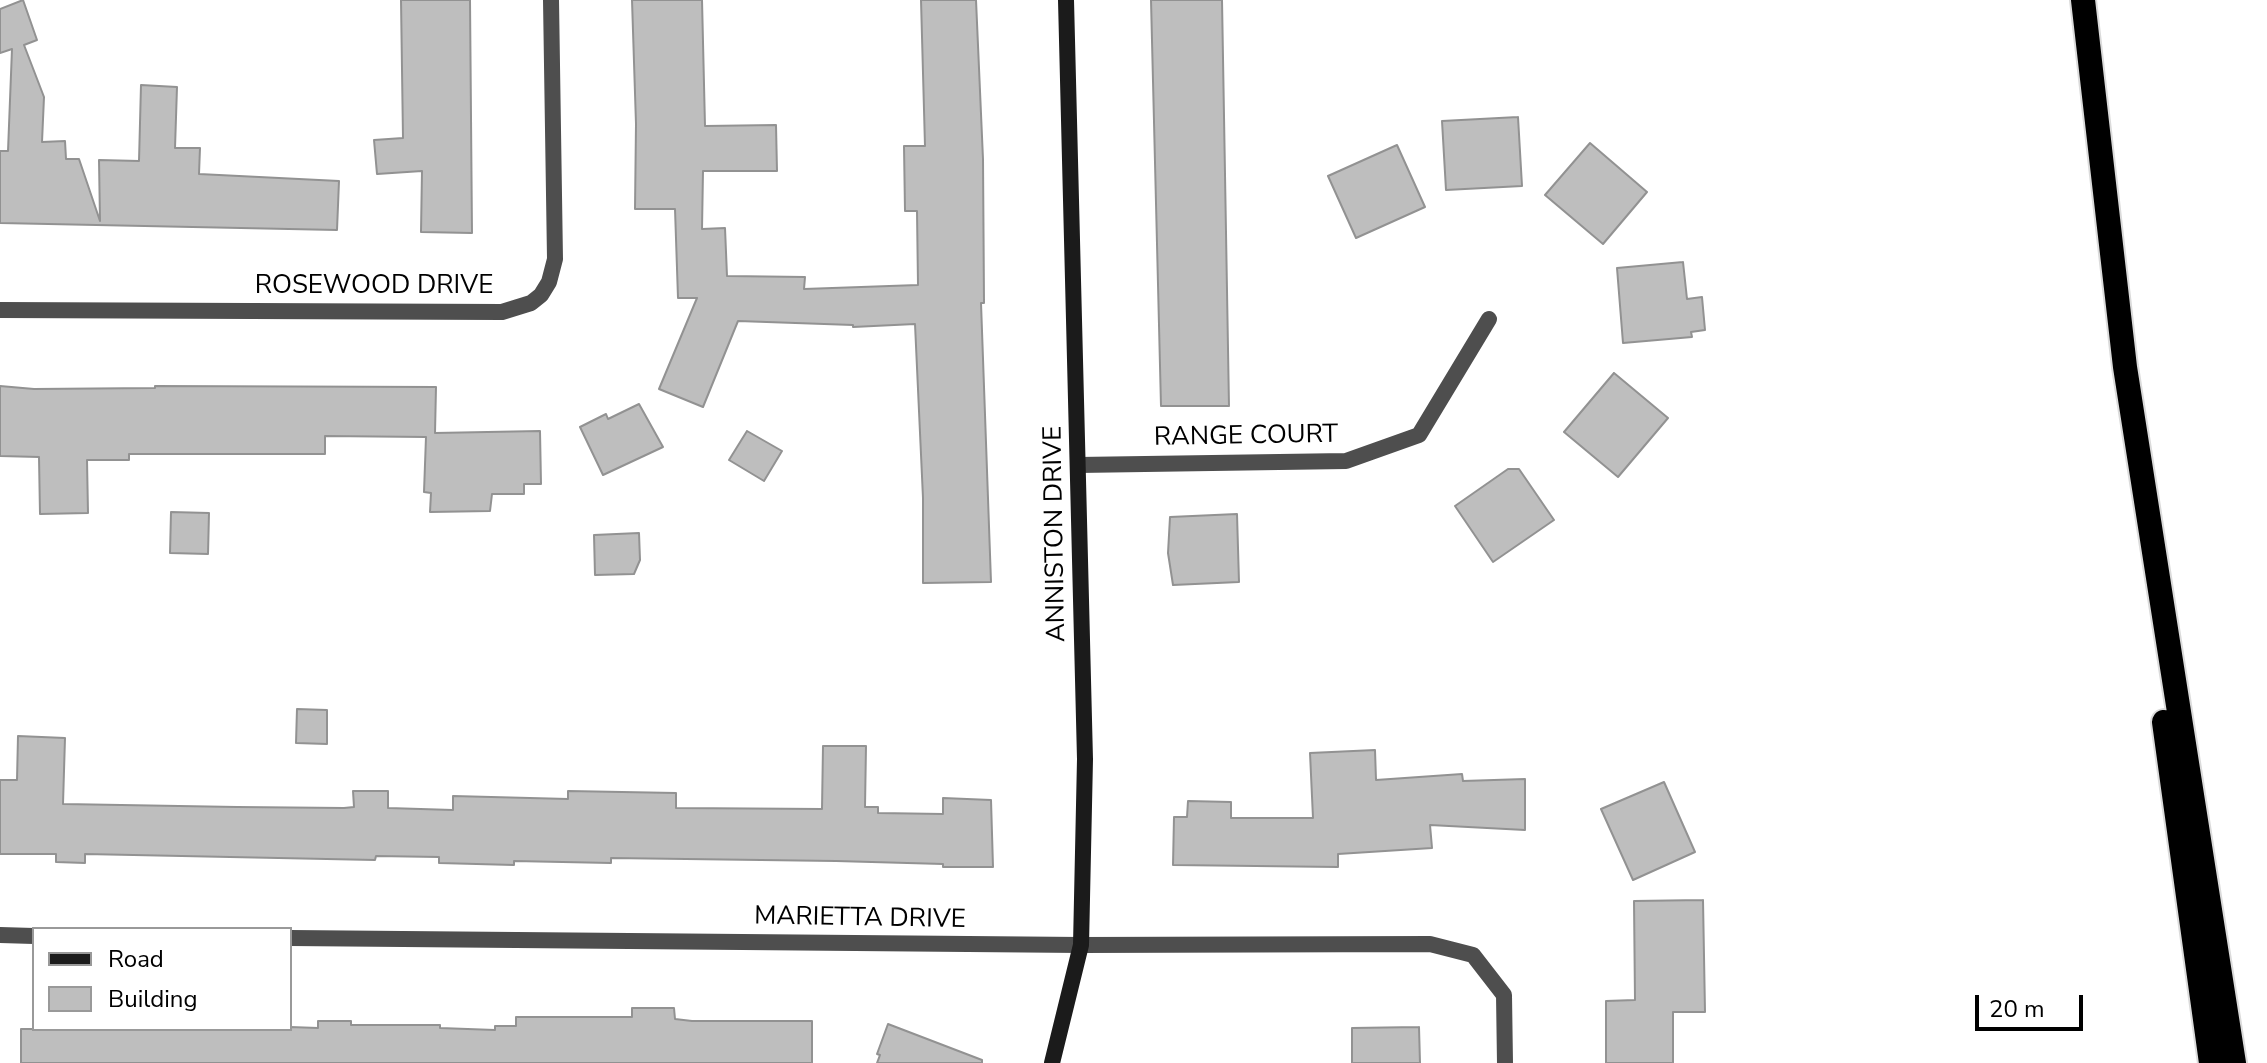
<!DOCTYPE html>
<html>
<head>
<meta charset="utf-8">
<style>
  body { margin:0 }
  #map { position:relative; width:2267px; height:1063px; overflow:hidden; background:#fff; font-family:"Nunito Sans",sans-serif }
  canvas { display:block }
  .legend { position:absolute; left:32px; top:927px; width:260px; height:104px; box-sizing:border-box; background:#fff; border:2px solid #999; margin:0; padding:10px 14px; list-style:none; font-size:24px; color:#000 }
  .legend li { display:flex; align-items:center; gap:16px; height:40px }
  .legend b { width:40px; border:2px solid #999 }
  .scale { position:absolute; left:1975px; top:995px; width:108px; height:36px; box-sizing:border-box; border:4px solid #000; border-top:0; padding-left:10px; font-size:24px; line-height:28px; white-space:nowrap; color:#000; -webkit-text-stroke:6px #fff; paint-order:stroke }
</style>
</head>
<body>
<div id="map">
<canvas width="2267" height="1063"></canvas>
<ul class="legend">
<li><b style="height:10px;background:#1b1b1b"></b>Road</li>
<li><b style="height:22px;background:#bebebe"></b>Building</li>
</ul>
<div class="scale">20 m</div>
</div>
<script>
const g = document.querySelector('canvas').getContext('2d');
g.lineJoin = 'round';
function fillPath(path, color) { g.fillStyle = color; g.fill(path, 'evenodd'); }
const poly = rows => new Path2D(rows.map(r => 'M' + r).join(''));
function trace(path, color, width, dash) { g.strokeStyle = color; g.lineWidth = width; g.lineCap = dash ? 'butt' : 'round'; g.setLineDash(dash || []); g.stroke(path); }
function drawText(font, color, halo, rows, align = 'center') {
  g.font = font + ' "Nunito Sans",sans-serif'; g.lineWidth = 6; g.setLineDash([]); g.textBaseline = 'middle'; g.strokeStyle = halo; g.fillStyle = color; for (const [text, x, y, turn = 0] of rows) {
    g.save(); g.translate(x, y); g.rotate((+turn || 0) * Math.PI / 180); g.textAlign = isNaN(turn) ? turn : align; if (halo) g.strokeText(text, 0, 0); g.fillText(text, 0, 0); g.restore();
  }
}
const building = poly([
  [23,0,37,40,24,45,44,97,42,142,65,141,66,159,79,159,100,221,99,160,139,161,141,85,177,87,175,148,200,148,199,174,339,181,337,230,0,223,0,151,8,151,12,49,0,53,0,9,23,0],
  [401,0,470,0,472,233,421,232,422,171,377,174,374,140,403,138,401,0],
  [632,0,702,0,705,126,776,125,777,171,703,171,702,229,725,228,727,276,805,277,804,289,918,285,917,211,905,211,904,146,925,146,921,0,976,0,983,159,984,303,981,303,991,582,923,583,923,498,915,324,853,327,853,325,738,321,703,407,659,389,697,298,678,298,675,209,635,209,636,124,632,0],
  [1151,0,1222,0,1229,406,1161,406,1151,0],
  [1518,117,1522,186,1446,190,1442,121,1518,117],
  [1590,143,1647,192,1603,244,1545,195,1590,143],
  [1397,145,1425,207,1356,238,1328,176,1397,145],
  [1683,262,1687,299,1702,297,1705,330,1691,332,1692,337,1623,343,1617,268,1683,262],
  [1614,373,1668,418,1618,477,1564,432,1614,373],
  [0,386,34,389,155,388,155,386,436,387,435,433,540,431,541,484,524,484,524,494,492,494,490,511,430,512,431,493,424,492,426,437,325,436,325,454,129,454,129,460,87,460,88,513,40,514,39,457,0,456,0,386],
  [639,404,663,447,603,475,580,427,606,414,608,419,639,404],
  [747,431,782,451,764,481,729,460,747,431],
  [1508,469,1519,469,1554,520,1493,562,1455,506,1508,469],
  [171,512,209,513,208,554,170,553,171,512],
  [1237,514,1239,582,1173,585,1168,553,1170,517,1237,514],
  [639,533,640,560,634,574,595,575,594,535,639,533],
  [297,709,327,710,327,744,296,743,297,709],
  [18,736,65,738,63,804,237,807,344,808,354,807,353,791,388,791,388,808,453,810,453,796,568,799,568,791,676,793,676,808,822,809,823,746,866,746,865,807,878,807,878,813,943,814,943,798,991,800,993,867,943,867,943,864,836,861,611,858,611,863,514,861,514,865,439,863,439,857,376,856,375,860,85,854,85,863,56,862,56,854,0,854,0,780,17,780,18,736],
  [1375,750,1376,780,1462,774,1463,781,1525,779,1525,830,1430,825,1432,848,1338,854,1338,867,1173,865,1174,817,1187,817,1188,801,1231,802,1231,818,1313,818,1310,753,1375,750],
  [1664,782,1695,852,1633,880,1601,809,1664,782],
  [1703,900,1705,1012,1673,1012,1673,1063,1606,1063,1606,1001,1635,1000,1634,901,1703,900],
  [632,1008,674,1008,675,1019,692,1021,812,1021,812,1063,21,1063,21,1029,290,1029,290,1027,318,1028,318,1021,351,1021,351,1025,440,1025,440,1028,495,1030,495,1026,516,1026,516,1017,632,1017,632,1008],
  [888,1024,982,1060,982,1063,877,1063,880,1055,877,1054,888,1024],
  [1419,1027,1420,1063,1352,1063,1352,1028,1419,1027]
]);
fillPath(building, '#bebebe');
trace(building, '#929292', 2);
const highway = poly([
  [2083,0,2125,367,2234,1063],
  [2164,722,2211,1063]
]);
trace(highway, '#dbdbdb', 28);
trace(poly([
  [0,310,502,312,531,303,541,295,549,282,555,259,551,0],
  [1078,465,1346,461,1419,435,1489,319],
  [0,935,34,936],
  [290,938,1081,945,1430,944,1473,955,1504,995,1505,1063]
]), '#4e4e4e', 16);
trace(poly([
  [1052,1063,1081,945,1085,759,1066,0]
]), '#1b1b1b', 16);
trace(highway, '#000', 24);
drawText('26px', '#000', '#fff', [
  ["ROSEWOOD DRIVE",374,287],
  ["RANGE COURT",1246,437,-1],
  ["ANNISTON DRIVE",1056,534,-91],
  ["MARIETTA DRIVE",860,919,1]
]);
</script>
</body>
</html>
